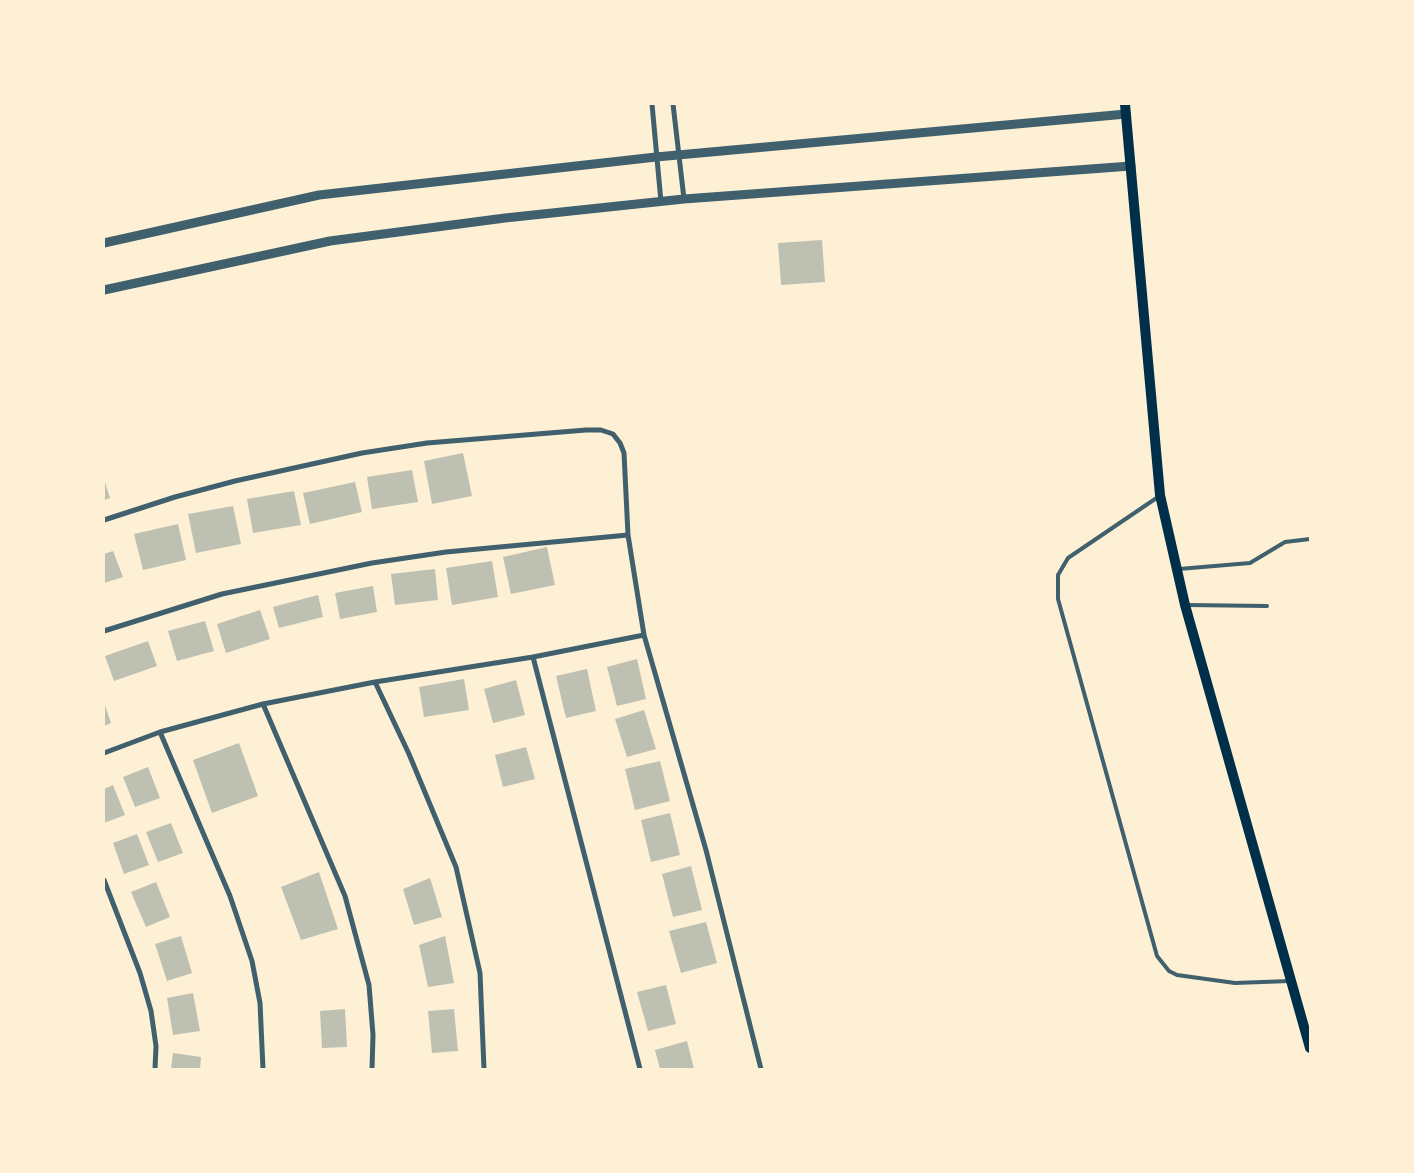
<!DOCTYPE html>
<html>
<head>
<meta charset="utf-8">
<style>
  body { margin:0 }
  #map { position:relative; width:1414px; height:1173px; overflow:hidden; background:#fdf0d5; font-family:"Exo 2",sans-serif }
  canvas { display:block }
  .frame { position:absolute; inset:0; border:105px solid #fdf0d5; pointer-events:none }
</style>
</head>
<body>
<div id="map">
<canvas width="1414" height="1173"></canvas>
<div class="frame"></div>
</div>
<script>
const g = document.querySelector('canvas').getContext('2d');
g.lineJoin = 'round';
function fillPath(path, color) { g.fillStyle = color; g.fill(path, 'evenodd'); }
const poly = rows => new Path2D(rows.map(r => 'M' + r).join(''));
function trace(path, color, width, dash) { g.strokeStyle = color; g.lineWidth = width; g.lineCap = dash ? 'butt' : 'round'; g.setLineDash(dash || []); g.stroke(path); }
fillPath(poly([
  [822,240,825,282,781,285,778,243],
  [463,453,472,496,432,504,424,461],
  [412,470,418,502,372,509,367,477],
  [104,479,110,498,104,500],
  [355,482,362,512,310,524,303,493],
  [294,491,301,525,253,533,247,499],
  [233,506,241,544,196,553,188,514],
  [178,524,186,560,143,570,134,534],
  [547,547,555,585,511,594,503,557],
  [113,551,123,577,104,583,104,554],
  [492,561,498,597,452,605,446,568],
  [435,569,438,600,395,605,391,574],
  [373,586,377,612,340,619,335,593],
  [318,595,323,617,279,628,273,607],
  [260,610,270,639,226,653,217,624],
  [205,621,214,651,177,661,168,631],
  [148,641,157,666,114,681,105,656],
  [637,659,646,699,617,706,607,667],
  [587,669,596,711,566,718,556,676],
  [464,679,469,710,424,717,419,687],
  [516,680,525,715,493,723,484,689],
  [104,702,111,723,104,726],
  [644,710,656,749,627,757,615,719],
  [239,743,258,796,212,813,193,760],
  [526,747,535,779,503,787,495,755],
  [660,761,670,801,635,810,625,769],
  [148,767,160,798,135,807,123,777],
  [113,785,125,815,104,823,104,789],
  [670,813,680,855,651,862,641,820],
  [171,823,183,853,158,862,146,832],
  [137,834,149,865,124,874,113,843],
  [691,866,702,910,673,917,662,874],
  [319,872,338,929,301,940,281,887],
  [430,878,442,917,414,925,403,889],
  [156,882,170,917,146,927,131,892],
  [706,922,717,963,681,973,669,931],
  [181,936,192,973,167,981,155,944],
  [445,936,454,983,428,987,419,945],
  [666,985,676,1024,648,1031,637,992],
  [193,993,200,1031,173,1035,167,998],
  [345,1009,347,1047,322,1048,320,1011],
  [454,1009,458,1051,432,1053,428,1011],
  [687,1041,694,1069,660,1069,655,1050],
  [173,1053,201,1057,200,1069,171,1069]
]), '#bec0b2');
trace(poly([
  [1158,497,1068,558,1058,575,1058,599,1157,956,1169,971,1177,975,1235,983,1290,981],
  [1179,569,1250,563,1285,542,1310,539],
  [1187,605,1267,606]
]), '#3f606c', 4);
trace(poly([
  [652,104,661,202],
  [673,104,684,199],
  [104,520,175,497,235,481,362,453,427,443,586,430,601,430,613,434,620,443,624,453,628,535,644,635,706,850,761,1069],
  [104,631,222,594,372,563,446,552,628,535],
  [533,657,640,1069],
  [375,682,409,754,456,867,480,973,484,1069],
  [263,704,345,896,369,985,373,1035,372,1069],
  [160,732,230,896,252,961,260,1003,263,1069],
  [104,753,160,732,263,704,375,682,533,657,644,635],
  [104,880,140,973,151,1011,156,1046,155,1069]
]), '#3f606c', 5);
trace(poly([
  [104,243,319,195,656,157,1126,114],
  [104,290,330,241,505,218,684,199,1131,166]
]), '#3f606c', 9);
trace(poly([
  [1125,104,1160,495,1185,605,1310,1048]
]), '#003049', 10);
</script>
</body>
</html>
